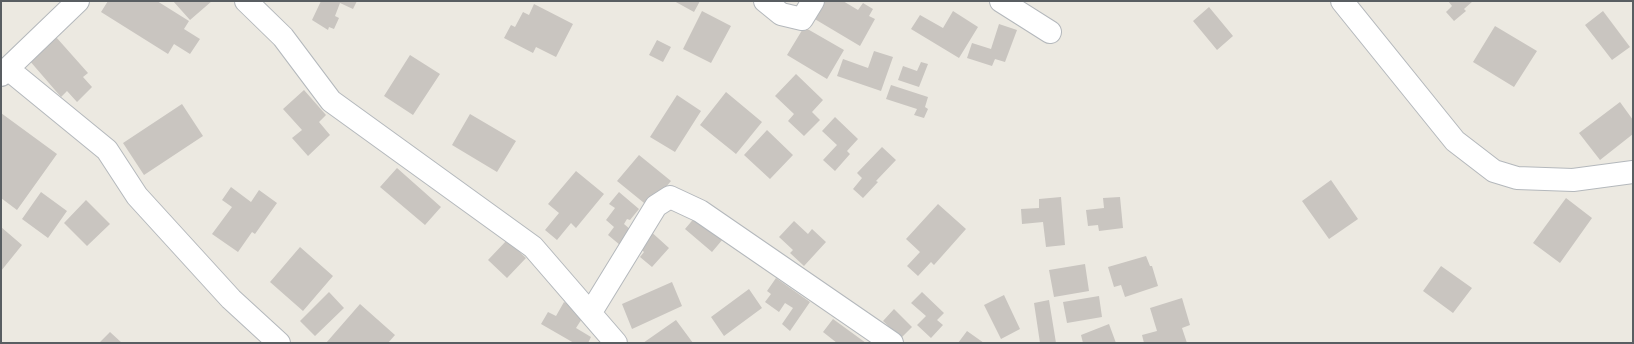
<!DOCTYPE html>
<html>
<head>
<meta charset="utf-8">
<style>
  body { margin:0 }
  #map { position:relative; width:1634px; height:344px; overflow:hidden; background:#ece9e1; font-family:"Fira Sans",sans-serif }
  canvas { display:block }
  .frame { position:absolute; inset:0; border:2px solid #595e62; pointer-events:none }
</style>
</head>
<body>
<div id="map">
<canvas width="1634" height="344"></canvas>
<div class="frame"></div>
</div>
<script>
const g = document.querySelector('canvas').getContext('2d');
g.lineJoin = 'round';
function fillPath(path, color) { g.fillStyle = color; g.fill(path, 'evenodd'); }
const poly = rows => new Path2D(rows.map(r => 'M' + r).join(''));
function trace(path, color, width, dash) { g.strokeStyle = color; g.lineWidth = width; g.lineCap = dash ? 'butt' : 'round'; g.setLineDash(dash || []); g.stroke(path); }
fillPath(poly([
  [108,1,157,1,189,21,184,29,200,39,190,54,174,44,168,54,101,12],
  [173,1,212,1,190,20],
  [321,1,357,1,353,9,340,3,335,16,339,18,334,29,329,27,328,30,312,20],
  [674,1,700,1,694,12],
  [823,1,843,1,858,10,863,3,873,9,869,16,875,19,860,46,813,18],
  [1448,1,1473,1,1464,9,1466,11,1454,21,1446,12,1452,6],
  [534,4,573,24,556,57,536,47,533,53,504,38,511,25,515,27,523,12,529,15],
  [1209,7,1233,36,1217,50,1193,21],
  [702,11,731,26,711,63,683,49],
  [953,11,978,27,959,58,911,29,920,15,943,28],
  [1603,11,1630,47,1612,60,1585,25],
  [999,24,1017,30,1005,62,995,59,992,66,967,58,972,43,991,49],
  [1495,26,1537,51,1514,87,1473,62],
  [804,27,844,50,827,79,787,55],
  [56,37,88,73,83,77,92,87,77,102,67,91,61,97,29,60],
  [657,40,671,47,663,62,649,55],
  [874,51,893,57,881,91,837,76,843,59,868,68],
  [410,55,440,74,413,115,384,96],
  [921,62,928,64,919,87,898,80,903,66,917,71],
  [796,74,823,100,812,112,820,120,804,136,788,121,794,114,775,96],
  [891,85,928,97,925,107,928,109,924,118,914,115,917,109,886,99],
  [304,90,326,115,319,122,330,135,308,156,292,138,302,130,283,109],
  [726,92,762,122,736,154,700,125],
  [677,95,701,111,675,152,650,137],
  [1620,102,1633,120,1633,134,1600,160,1579,133],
  [182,104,203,136,144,175,123,143],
  [1,113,57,154,17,210,1,198],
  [470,114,516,141,497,172,452,145],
  [835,117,858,139,847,151,850,154,835,171,823,160,837,145,822,131],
  [767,130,793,155,770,179,744,155],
  [882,147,896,160,876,181,878,182,863,198,853,189,862,178,857,173],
  [639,155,671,181,649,207,617,181],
  [397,168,441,207,425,225,380,187],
  [576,171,604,194,576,228,571,223,557,240,545,230,559,213,548,204],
  [1331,180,1358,219,1329,239,1302,201],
  [231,187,251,202,259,190,277,203,255,234,252,232,238,252,212,234,232,207,222,200],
  [41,192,67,211,48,238,22,219],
  [619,192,639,209,630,220,627,219,624,224,631,230,620,245,608,235,614,227,606,220,615,208,609,204],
  [1061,197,1065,245,1046,247,1043,222,1022,224,1021,209,1039,208,1039,199],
  [1120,197,1123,228,1099,231,1098,225,1088,226,1086,210,1104,208,1103,198],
  [1566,198,1592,218,1560,263,1533,243],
  [86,200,110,224,87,246,64,223],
  [938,204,966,229,934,265,931,262,918,276,907,266,920,252,906,239],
  [696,216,723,239,712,252,685,229],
  [794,221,808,234,812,229,826,242,804,266,790,253,793,250,779,237],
  [1,227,22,245,1,271],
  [648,229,669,248,652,267,640,257,644,252,635,244],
  [507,240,526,258,507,278,488,260],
  [300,247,333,276,303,311,270,282],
  [1146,256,1150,266,1152,266,1158,286,1125,297,1121,285,1114,287,1108,267],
  [1085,264,1089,291,1054,297,1049,270],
  [1441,266,1472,288,1453,313,1423,291],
  [776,278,810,302,790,331,782,324,793,308,785,303,779,312,765,302,771,294,767,291],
  [672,282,682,306,632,329,622,304],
  [749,289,762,308,724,336,711,317],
  [329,292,344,308,315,336,300,321],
  [922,292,944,313,937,320,943,325,931,338,917,325,926,316,911,303],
  [1004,295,1020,329,1001,339,984,305],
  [1099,296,1102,317,1067,323,1063,302],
  [1182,298,1190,325,1182,328,1187,343,1144,343,1142,335,1157,331,1150,308],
  [1049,300,1056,343,1040,343,1034,303],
  [564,302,585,314,576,328,591,337,588,343,574,343,541,324,548,312,556,316],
  [360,304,395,335,388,343,326,343],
  [894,309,912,327,901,338,883,321],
  [833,319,866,343,837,343,823,332],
  [676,320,693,343,643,343],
  [1109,324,1116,343,1083,343,1081,335],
  [967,331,984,343,958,343],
  [110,332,122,343,99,343]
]), '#c9c5c0');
const street = poly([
  [246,1,283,37,331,101,533,247,616,343],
  [765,1,781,14,802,19,813,1],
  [1001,1,1050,32],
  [1342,1,1455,141,1494,171,1517,178,1573,180,1633,172],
  [8,69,107,150,137,196,231,299,279,343],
  [1,75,78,1],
  [591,312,656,206,670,197,700,211,892,343]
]);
trace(street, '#b4b8bc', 24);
trace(street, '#fff', 22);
</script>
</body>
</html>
